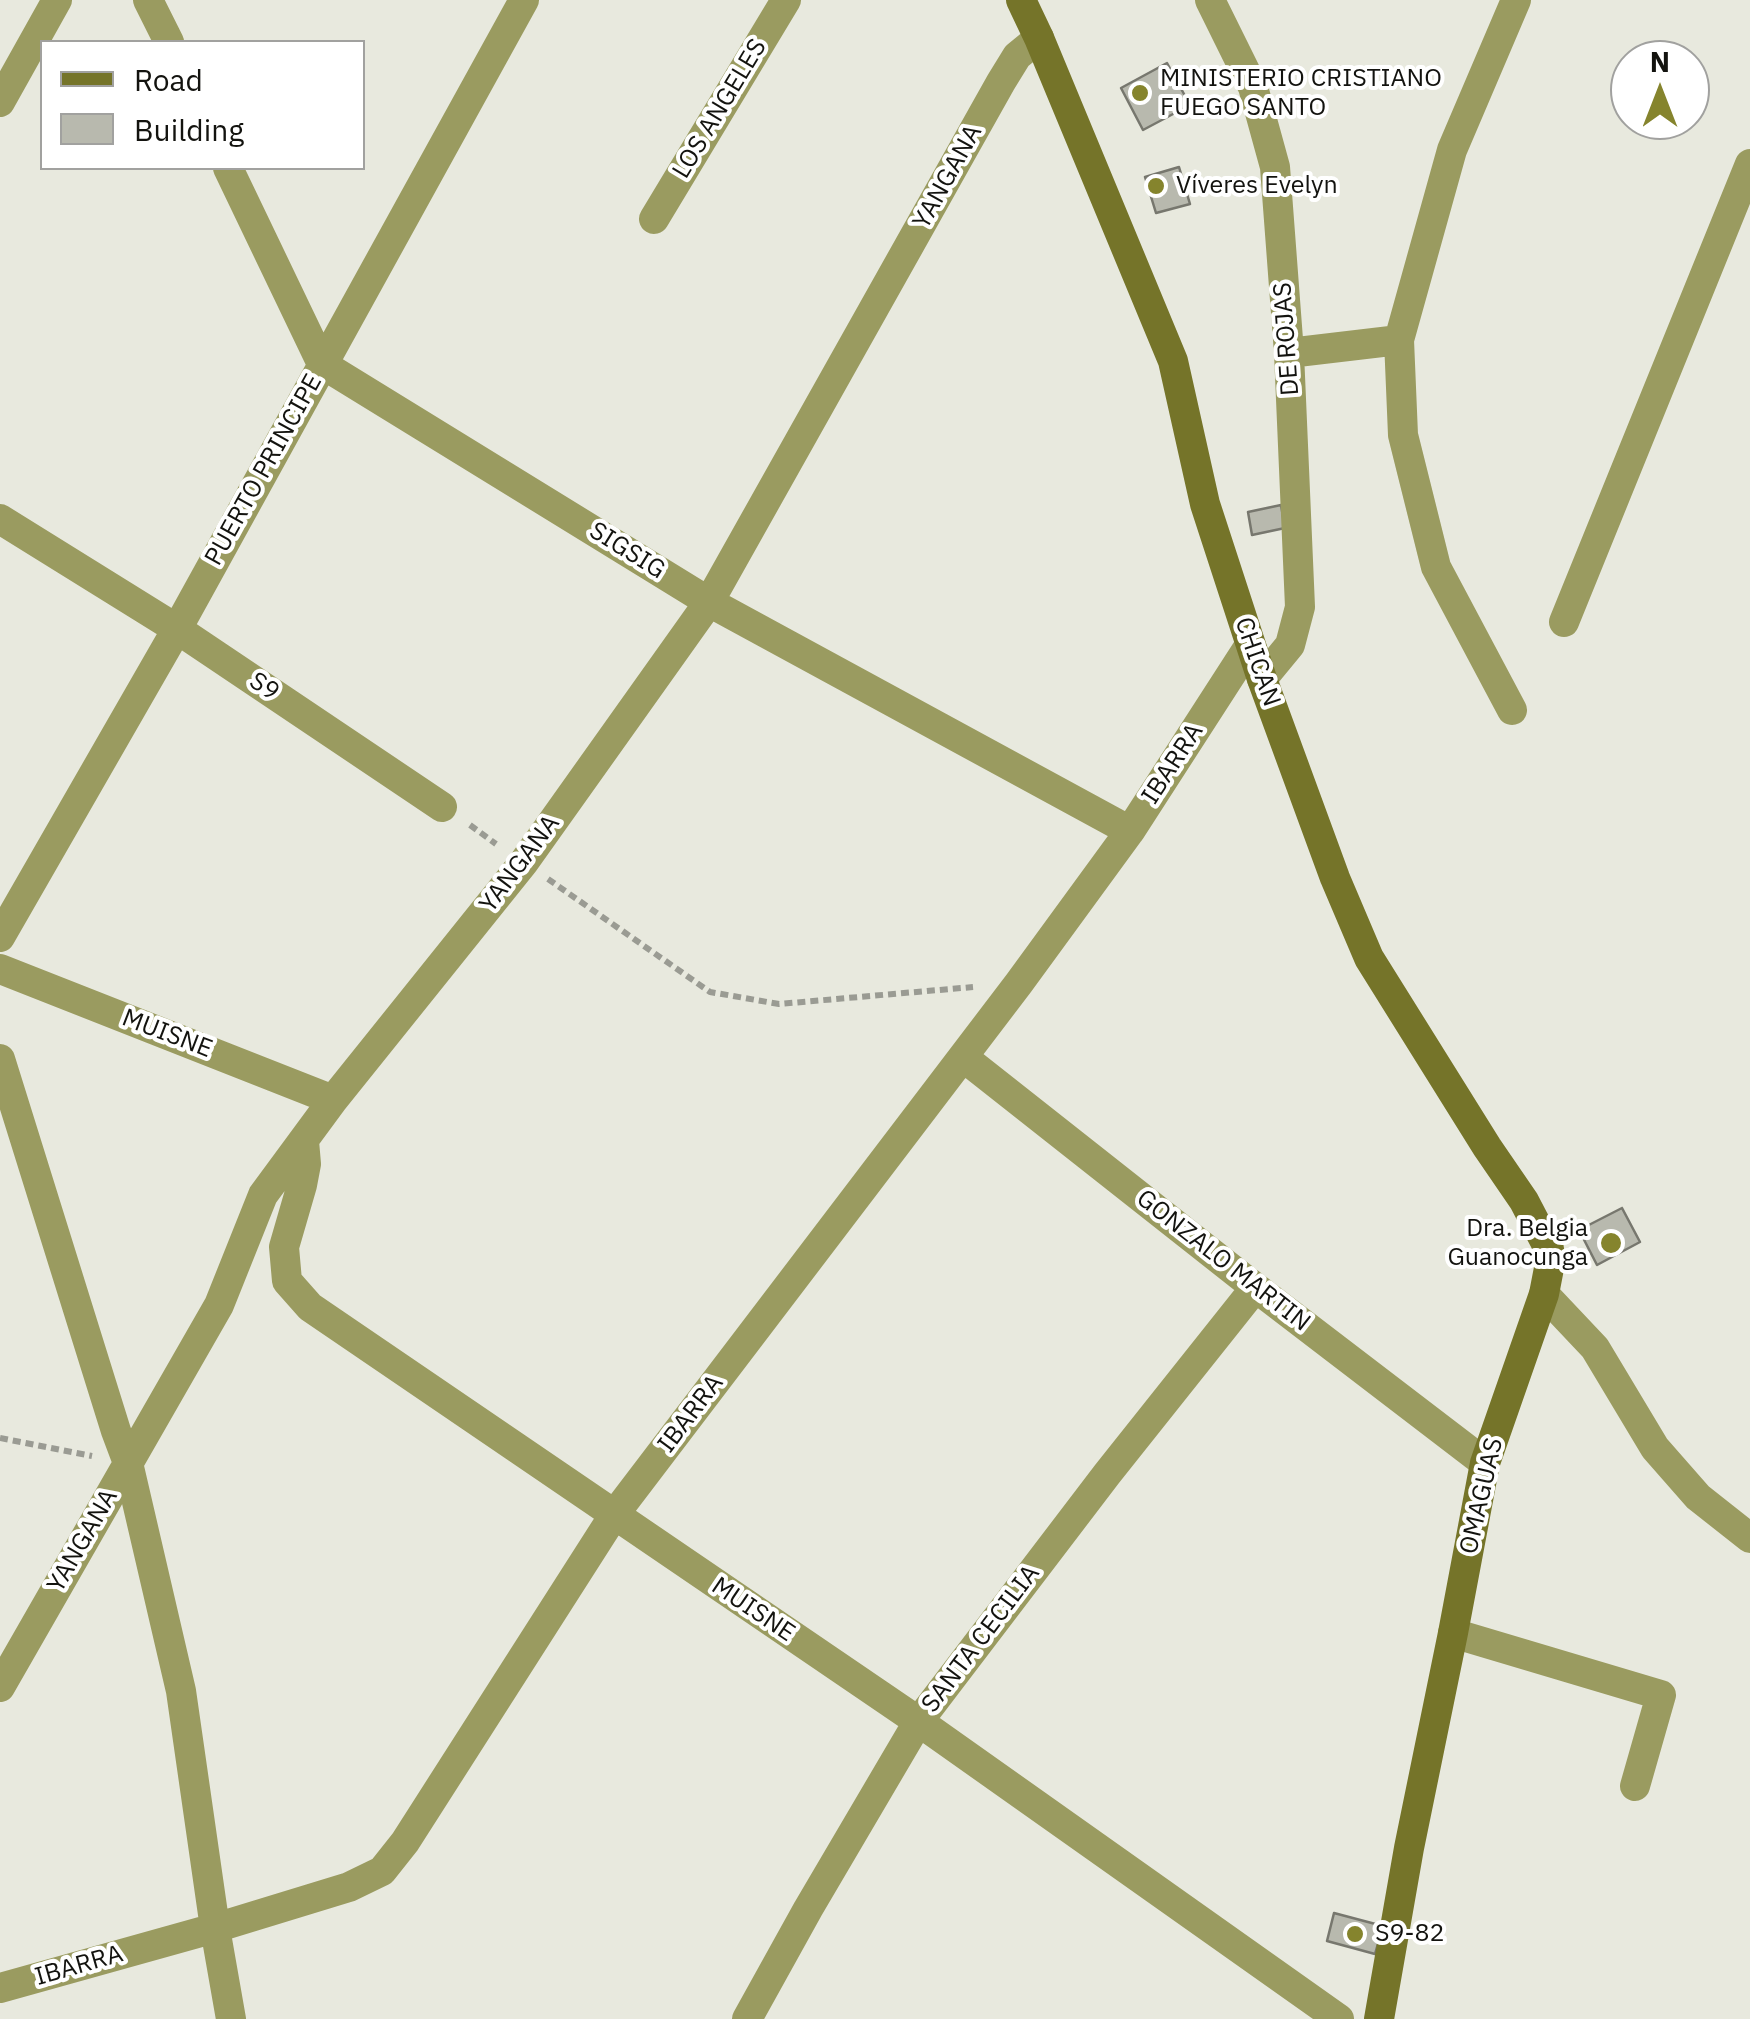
<!DOCTYPE html>
<html>
<head>
<meta charset="utf-8">
<style>
  body { margin:0 }
  #map { position:relative; width:1750px; height:2019px; overflow:hidden; background:#e8e9de; font-family:"IBM Plex Sans",sans-serif }
  canvas { display:block }
  .legend { position:absolute; left:40px; top:40px; width:325px; height:130px; box-sizing:border-box; background:#fff; border:2px solid #a1a19f; margin:0; padding:12px 18px; list-style:none; font-size:30px; color:#13130f }
  .legend li { display:flex; align-items:center; gap:20px; height:50px }
  .legend b { width:50px; border:2px solid #a1a19f }
  .north { position:absolute; left:1610px; top:40px; width:100px; height:100px; box-sizing:border-box; background:#fff; border:2px solid #a1a19f; border-radius:50%; rotate:0deg; font-size:28px; font-weight:700; line-height:40px; text-align:center; color:#13130f }
  .north::after { content:''; display:block; margin:auto; width:35px; height:45px; background:#85842d; clip-path:polygon(50% 0,100% 100%,50% 72%,0 100%) }
</style>
</head>
<body>
<div id="map">
<canvas width="1750" height="2019"></canvas>
<ul class="legend">
<li><b style="height:12px;background:#757429"></b>Road</li>
<li><b style="height:28px;background:#b8b9ae"></b>Building</li>
</ul>
<div class="north">N</div>
</div>
<script>
const g = document.querySelector('canvas').getContext('2d');
g.lineJoin = 'round';
function fillPath(path, color) { g.fillStyle = color; g.fill(path, 'evenodd'); }
const poly = rows => new Path2D(rows.map(r => 'M' + r).join(''));
function trace(path, color, width, dash) { g.strokeStyle = color; g.lineWidth = width; g.lineCap = dash ? 'butt' : 'round'; g.setLineDash(dash || []); g.stroke(path); }
function drawText(font, color, halo, rows, align = 'center') {
  g.font = font + ' "IBM Plex Sans",sans-serif'; g.lineWidth = 8; g.setLineDash([]); g.textBaseline = 'middle'; g.strokeStyle = halo; g.fillStyle = color; for (const [text, x, y, turn = 0] of rows) {
    g.save(); g.translate(x, y); g.rotate((+turn || 0) * Math.PI / 180); g.textAlign = isNaN(turn) ? turn : align; if (halo) g.strokeText(text, 0, 0); g.fillText(text, 0, 0); g.restore();
  }
}
const building = poly([
  [1167,63,1190,105,1143,130,1121,88,1167,63],
  [1179,167,1190,204,1156,213,1145,177,1179,167],
  [1281,505,1285,528,1252,535,1248,512,1281,505],
  [1622,1208,1640,1242,1597,1265,1579,1230,1622,1208],
  [1334,1913,1383,1926,1375,1954,1327,1941,1334,1913]
]);
fillPath(building, '#b8b9ae');
trace(building, '#77776e', 2.5);
trace(poly([
  [470,825,496,844],
  [548,879,710,992,779,1004,973,987],
  [0,1438,92,1456]
]), '#9a9b93', 6, [8, 5]);
trace(poly([
  [148,0,169,42],
  [1210,0,1253,87,1275,167,1289,353,1300,607,1290,645,1262,679],
  [0,102,57,0],
  [228,168,322,364,709,602,1130,831],
  [654,219,786,0],
  [1399,340,1403,435,1436,567,1512,710],
  [1289,353,1399,340,1452,150,1516,0],
  [0,519,177,629,442,807],
  [1564,622,1750,164],
  [0,937,177,629,524,0],
  [0,969,333,1100],
  [963,1057,1247,1281,1485,1463],
  [0,1059,116,1431,128,1463,181,1691,215,1928,231,2019],
  [304,1141,306,1164,302,1185,284,1247,287,1281,310,1307,925,1726,1339,2019],
  [1544,1294,1595,1348,1655,1448,1698,1497,1750,1538],
  [1453,1633,1661,1695,1635,1786],
  [0,1687,219,1305,263,1195,333,1100,524,862,709,602,1001,82,1017,56,1039,38],
  [0,1988,215,1928,349,1887,382,1871,405,1842,614,1515,1019,983,1130,831,1250,645],
  [747,2019,808,1909,918,1722,1107,1474,1255,1288]
]), '#9a9b60', 30);
trace(poly([
  [1021,0,1039,38,1173,361,1205,504,1262,679,1335,878,1369,958,1487,1147,1524,1201,1549,1249,1550,1263,1544,1294,1485,1463,1453,1633,1409,1848,1379,2019]
]), '#757429', 30);
for (const [x, y, r, color] of [
  [1140,93,10,"#85842d"],
  [1156,186,10,"#85842d"],
  [1611,1243,12,"#85842d"],
  [1355,1934,10,"#85842d"]
]) { const dot = new Path2D(); dot.arc(x, y, r, 0, 2 * Math.PI); g.fillStyle = color; g.fill(dot); trace(dot, '#fff', 4); }
drawText('25px', '#13130f', '#fff', [
  ["MINISTERIO CRISTIANO",1160,79],
  ["FUEGO SANTO",1160,108],
  ["Víveres Evelyn",1176,186],
  ["Dra. Belgia",1588,1229,"right"],
  ["Guanocunga",1588,1258,"right"],
  ["S9-82",1375,1934]
], 'left');
drawText('25px', '#13130f', '#fff', [
  ["LOS ANGELES",720,109,-59],
  ["YANGANA",948,177,-61],
  ["DE ROJAS",1287,339,-94],
  ["PUERTO PRINCIPE",264,470,-61],
  ["SIGSIG",627,551,32],
  ["CHICAN",1257,662,71],
  ["S9",264,687,34],
  ["IBARRA",1173,764,-57],
  ["YANGANA",520,864,-53],
  ["MUISNE",167,1034,21],
  ["GONZALO MARTIN",1223,1261,38],
  ["IBARRA",691,1414,-53],
  ["OMAGUAS",1482,1496,-77],
  ["YANGANA",83,1541,-60],
  ["MUISNE",753,1610,34],
  ["SANTA CECILIA",981,1639,-53],
  ["IBARRA",79,1966,-16]
]);
</script>
</body>
</html>
